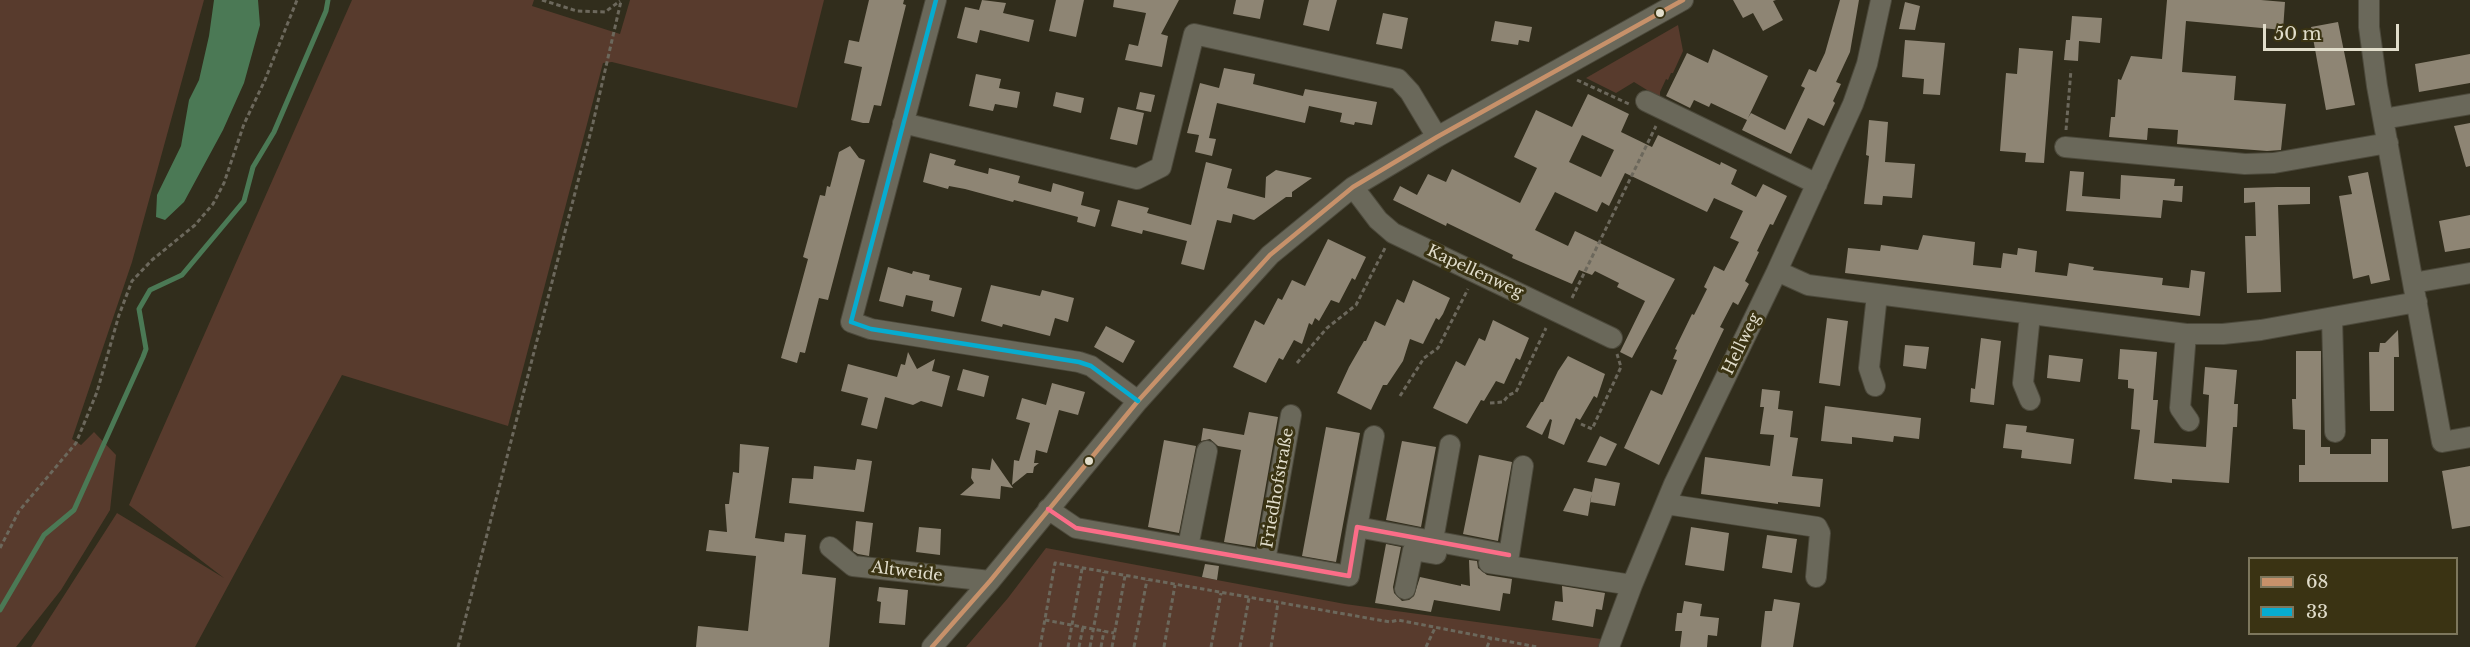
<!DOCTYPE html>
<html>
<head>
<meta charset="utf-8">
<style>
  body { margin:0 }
  #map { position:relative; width:2470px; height:647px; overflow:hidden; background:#312d1c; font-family:"Libre Baskerville",serif }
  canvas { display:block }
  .legend { position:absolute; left:2248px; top:557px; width:210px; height:78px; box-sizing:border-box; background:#3a3313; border:2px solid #7d775d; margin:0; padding:8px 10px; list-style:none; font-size:18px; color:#e1ddcb }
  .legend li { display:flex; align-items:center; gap:12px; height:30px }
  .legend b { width:30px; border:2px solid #7d775d }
  .scale { position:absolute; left:2263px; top:24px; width:136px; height:27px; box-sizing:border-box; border:3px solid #e1ddcb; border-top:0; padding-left:8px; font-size:18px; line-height:21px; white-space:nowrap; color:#e1ddcb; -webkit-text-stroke:4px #3a3313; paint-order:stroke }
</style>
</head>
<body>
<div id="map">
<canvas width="2470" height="647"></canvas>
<ul class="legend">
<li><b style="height:8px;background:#c7916a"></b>68</li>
<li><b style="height:8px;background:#06acd0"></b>33</li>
</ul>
<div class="scale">50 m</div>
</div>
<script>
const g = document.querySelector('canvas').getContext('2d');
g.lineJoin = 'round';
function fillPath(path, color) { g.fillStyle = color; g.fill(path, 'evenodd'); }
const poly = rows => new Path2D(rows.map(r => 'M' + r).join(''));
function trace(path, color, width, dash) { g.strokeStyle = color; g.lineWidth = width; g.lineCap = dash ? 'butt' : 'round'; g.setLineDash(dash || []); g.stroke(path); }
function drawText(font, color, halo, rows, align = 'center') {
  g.font = font + ' "Libre Baskerville",serif'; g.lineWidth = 6; g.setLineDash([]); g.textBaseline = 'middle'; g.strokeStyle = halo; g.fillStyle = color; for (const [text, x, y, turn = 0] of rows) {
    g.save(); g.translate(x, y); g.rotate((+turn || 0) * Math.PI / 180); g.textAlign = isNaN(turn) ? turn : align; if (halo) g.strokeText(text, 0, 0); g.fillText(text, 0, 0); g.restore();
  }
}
fillPath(poly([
  [0,0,204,0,132,262,72,439,81,445,94,432,116,455,110,510,61,590,16,647,0,647],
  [352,0,534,0,532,6,620,34,630,0,824,0,797,108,612,62,603,63,508,426,342,375,195,647,31,647,117,513,224,578,129,505],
  [1678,25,1683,51,1673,73,1671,73,1668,80,1666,79,1660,92,1660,98,1634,82,1616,93,1586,78],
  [1046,548,1345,604,1601,639,1599,647,966,647,1008,598]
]), '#583b2d');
fillPath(poly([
  [214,0,258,0,260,25,244,83,223,130,184,202,165,220,156,217,157,195,181,146,189,100,199,80,209,36]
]), '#4b7955');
trace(poly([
  [0,610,44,535,74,510,143,357,146,349,139,309,150,290,182,275,244,201,253,167,274,132,326,11,328,0]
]), '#4b7955', 5);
fillPath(poly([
  [869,0,904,0,903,4,906,5,881,106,874,105,869,123,863,123,851,120,862,67,844,63,849,40,859,42],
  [982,0,1006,3,1003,13,1034,20,1029,42,980,30,977,43,957,38,965,7,979,10],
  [1056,0,1084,0,1076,37,1049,31],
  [1114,0,1179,0,1161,34,1168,36,1162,67,1125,60,1129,44,1138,46,1146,13,1113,7],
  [1236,0,1264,0,1260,19,1233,14],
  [1309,0,1337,0,1329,31,1303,25],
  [1733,0,1776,0,1773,1,1783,20,1763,31,1753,13,1743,18],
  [1840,0,1859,0,1850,52,1836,82,1841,84,1833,101,1835,103,1824,126,1808,118,1791,154,1742,130,1747,120,1711,103,1709,107,1694,100,1690,108,1666,96,1687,53,1708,63,1713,49,1768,76,1748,118,1751,113,1785,130,1805,88,1801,86,1809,69,1816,72,1825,53],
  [2167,0,2261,0,2285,2,2283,30,2186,21,2182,72,2236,76,2234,100,2286,104,2281,150,2267,151,2177,144,2178,130,2148,128,2147,140,2109,137,2111,117,2115,117,2118,79,2121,80,2131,56,2162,59],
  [1905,2,1920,6,1915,30,1899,29],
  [1383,13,1408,18,1402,49,1376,44],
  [2072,16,2102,18,2100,43,2079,41,2078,61,2064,60,2066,40,2070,40],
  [1495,21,1532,27,1529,42,1519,40,1518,45,1491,41],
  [2338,22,2355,105,2326,110,2311,27],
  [1905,40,1945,43,1940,95,1923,94,1924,79,1902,77],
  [2019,48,2053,51,2044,163,2025,162,2026,153,2000,151,2006,73,2017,74],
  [2470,54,2470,83,2419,92,2415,64],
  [1224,68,1255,74,1253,84,1303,96,1305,89,1377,102,1372,125,1355,122,1354,125,1340,122,1342,113,1309,106,1305,123,1217,103,1209,138,1216,139,1212,156,1195,152,1199,135,1187,133,1200,83,1219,88],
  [976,74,1001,79,999,88,1020,92,1017,108,995,104,993,111,969,106],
  [1056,92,1084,98,1081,113,1053,106],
  [1140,92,1155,95,1151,112,1136,109],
  [1588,94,1629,114,1621,132,1652,147,1658,135,1720,165,1721,162,1737,170,1731,184,1756,197,1763,184,1787,196,1773,225,1770,224,1757,251,1759,252,1745,281,1749,284,1738,305,1733,302,1720,327,1724,329,1659,465,1624,448,1651,390,1662,395,1677,360,1673,359,1677,350,1675,349,1692,314,1694,315,1707,289,1704,287,1714,266,1724,271,1739,242,1730,238,1743,211,1714,198,1707,212,1625,173,1609,206,1602,202,1597,212,1555,192,1535,230,1568,246,1575,231,1675,279,1632,358,1620,352,1645,301,1617,287,1619,283,1595,271,1592,275,1579,270,1572,284,1512,258,1513,255,1447,223,1446,226,1393,200,1400,186,1417,195,1428,174,1446,182,1452,169,1520,203,1537,168,1514,157,1536,110,1572,127],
  [1582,135,1614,150,1601,177,1569,162],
  [1118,107,1144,113,1137,145,1110,139],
  [1869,120,1888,122,1885,162,1915,164,1912,198,1883,196,1882,205,1864,204,1869,156,1866,155],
  [2470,123,2470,166,2466,167,2454,126],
  [850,146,859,158,865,160,828,300,819,298,805,353,800,352,797,363,781,358,808,259,803,257,820,195,825,196,827,186,830,187,839,152],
  [930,153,956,160,954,165,988,174,989,168,1020,176,1018,183,1051,192,1053,183,1084,192,1081,205,1100,210,1095,227,1077,222,1078,217,1014,200,1013,202,965,189,949,186,948,189,923,182],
  [1206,162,1232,169,1227,188,1265,198,1266,177,1276,170,1312,178,1292,192,1292,197,1286,197,1254,220,1233,214,1231,223,1217,220,1204,270,1181,264,1187,241,1143,230,1142,234,1111,226,1118,200,1149,208,1147,213,1191,225],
  [2070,171,2084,172,2082,196,2120,199,2121,175,2175,179,2174,186,2183,186,2182,202,2163,200,2161,218,2066,211],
  [2368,172,2390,280,2371,284,2369,275,2353,279,2339,196,2352,194,2348,176],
  [2277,187,2310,187,2310,204,2278,205,2281,292,2247,293,2245,236,2256,236,2255,202,2244,203,2244,188],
  [2470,215,2470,248,2445,252,2439,221],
  [1923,235,1975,242,1973,265,2001,268,2003,253,2017,255,2018,248,2037,251,2035,272,2067,276,2069,263,2094,267,2093,270,2163,278,2162,285,2189,288,2191,270,2205,272,2200,316,1845,273,1848,248,1880,251,1881,245,1918,250],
  [1328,239,1366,257,1355,280,1352,278,1339,303,1331,300,1319,321,1315,318,1312,325,1309,323,1302,344,1294,340,1283,360,1279,358,1266,383,1233,367,1255,320,1264,325,1278,298,1282,300,1292,280,1305,286],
  [888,267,912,274,913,271,930,275,929,280,962,288,954,317,931,311,933,301,906,295,903,307,879,301],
  [1413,280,1450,298,1443,314,1439,320,1436,318,1423,344,1410,339,1403,361,1387,385,1383,385,1371,410,1337,393,1349,367,1364,341,1366,341,1375,321,1385,326,1397,299,1404,303],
  [991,285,1040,296,1042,290,1074,298,1068,322,1055,318,1050,336,1003,324,1002,327,981,321],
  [1827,318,1848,321,1840,386,1819,383],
  [1493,320,1529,338,1520,360,1516,358,1504,384,1496,381,1484,401,1481,400,1467,424,1433,408,1456,361,1465,366,1479,338,1485,341],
  [1106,326,1135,341,1123,363,1094,347],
  [2398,330,2399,357,2394,357,2394,411,2370,411,2369,352,2379,352,2380,343,2385,343],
  [1981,338,2001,341,1994,405,1970,402,1971,388,1975,389],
  [1905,345,1929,347,1926,369,1903,366],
  [2120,349,2157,352,2153,400,2158,400,2154,443,2206,447,2209,395,2203,394,2205,367,2237,370,2234,404,2238,404,2237,427,2233,427,2229,483,2172,479,2172,483,2134,479,2140,430,2131,429,2134,389,2128,388,2128,380,2118,379],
  [2296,351,2321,351,2321,447,2330,447,2330,454,2371,454,2371,439,2388,439,2388,482,2299,482,2299,465,2305,465,2305,430,2293,429,2292,399,2296,399],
  [908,352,917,369,935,359,932,371,950,376,942,407,921,401,913,405,885,397,877,429,861,425,868,398,841,391,848,364,897,377,901,364,905,365],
  [2049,355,2083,359,2080,382,2047,378],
  [1568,356,1605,374,1597,398,1594,396,1580,420,1576,418,1564,445,1548,438,1552,420,1550,419,1542,435,1526,427,1541,402,1543,402,1558,371],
  [963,369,989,376,984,397,957,390],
  [1052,383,1085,392,1078,415,1059,410,1047,453,1036,450,1034,463,1039,463,1034,467,1033,473,1027,473,1012,485,1014,460,1019,461,1030,423,1016,419,1022,398,1046,405],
  [1762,389,1780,391,1778,409,1793,411,1790,437,1798,438,1792,476,1823,479,1820,507,1778,502,1778,504,1701,494,1705,457,1770,466,1774,435,1760,434,1764,407,1760,407],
  [1825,406,1921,418,1919,439,1894,436,1893,442,1852,437,1852,444,1821,441],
  [1249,412,1278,417,1255,547,1224,542,1241,450,1218,446,1210,439,1201,441,1203,428,1244,435],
  [2006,424,2027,426,2026,432,2074,439,2071,464,2021,458,2022,450,2003,448],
  [1326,427,1360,433,1336,562,1302,556],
  [1600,436,1617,444,1606,466,1587,462],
  [1164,440,1196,446,1179,533,1148,527],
  [1402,441,1436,447,1421,527,1386,520],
  [740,444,769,447,755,538,784,542,785,533,806,535,802,574,836,578,829,647,696,647,698,626,748,631,756,556,706,551,709,530,727,532,725,504,729,504,733,472,739,473],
  [1479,455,1512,462,1498,541,1463,534],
  [992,458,1013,488,1001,486,1000,499,960,495,974,483,971,478,972,468,990,470],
  [857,459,872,461,864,512,789,503,792,478,813,479,814,466,855,470],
  [2470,466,2470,526,2452,529,2442,471],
  [1595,478,1620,483,1615,506,1590,502],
  [1574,488,1592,492,1588,516,1563,511],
  [856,521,873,523,869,556,858,554,853,551],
  [919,527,941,529,940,555,916,552],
  [1691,527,1729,533,1724,571,1685,565],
  [1767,535,1797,539,1792,573,1762,568],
  [1386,544,1401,547,1393,587,1394,593,1402,601,1409,600,1414,596,1420,577,1461,586,1461,584,1470,586,1469,560,1477,561,1478,568,1487,575,1512,579,1510,594,1503,593,1500,611,1434,600,1431,612,1375,603],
  [1205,564,1219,566,1217,580,1202,577],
  [1562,586,1605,593,1602,610,1596,609,1593,627,1552,620,1555,601,1563,602],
  [879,587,908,590,905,625,879,623,881,602,877,601],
  [1774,599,1800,603,1793,647,1761,647,1765,611,1772,611],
  [1684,601,1702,604,1700,616,1719,618,1717,636,1708,635,1707,647,1680,647,1682,631,1675,631,1677,613,1682,613]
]), '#8e8574');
const minor = poly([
  [936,0,851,322,871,329,1079,362,1091,366,1138,401],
  [2369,0,2369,27,2377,86,2442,442,2470,437],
  [1646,101,1817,184],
  [2383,119,2470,104],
  [903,123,1137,179,1161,167,1194,34,1398,79,1410,92,1437,137],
  [2065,147,2245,164,2274,163,2388,143],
  [1353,187,1378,220,1393,233,1612,338],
  [1777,271,1808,285,2186,334,2223,334,2261,330,2417,302],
  [2413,283,2470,273],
  [2030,315,2023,383,2030,400],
  [2332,318,2335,432],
  [2186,334,2180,408,2189,421],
  [1875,386,1869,368,1877,295],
  [1666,504,1817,527,1820,533,1816,577],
  [1048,509,1076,528,1349,576,1357,527,1509,555,1523,466],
  [1357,527,1374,436],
  [1433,540,1450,445],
  [830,547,853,566,990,581],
  [1188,547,1207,451],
  [1265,561,1291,415],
  [1489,563,1632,585],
  [1405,589,1413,550,1436,554],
  [932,647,990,581,1138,401,1270,255,1353,187,1437,137,1683,0],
  [1609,647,1632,585,1674,484,1777,271,1853,104,1867,64,1881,0]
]);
trace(minor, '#4c493b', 22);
trace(poly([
  [542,0,577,11,605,12,620,1],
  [1577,80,1629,104],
  [2066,130,2071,70],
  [1572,298,1656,126],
  [1297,363,1327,328,1356,305,1385,248],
  [1400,396,1424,358,1438,348,1468,289],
  [1490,403,1503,402,1509,395,1516,392,1546,328],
  [1581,424,1592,429,1621,367,1617,354],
  [0,548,19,511,76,443,97,392,119,315,132,281,152,260,195,225,213,204,224,183,244,124,265,80,297,0],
  [1045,620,1114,633],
  [458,647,593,123,621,1],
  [1040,647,1055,563,1390,622,1398,620,1537,647],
  [1068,647,1082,569],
  [1079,647,1083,627],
  [1090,647,1104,572],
  [1101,647,1104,631],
  [1112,647,1125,576],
  [1134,647,1147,580],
  [1164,647,1175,585],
  [1211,647,1221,593],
  [1240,647,1249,598],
  [1271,647,1278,603],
  [1426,647,1435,628],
  [1487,647,1491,638]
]), '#6c685c', 3, [4.5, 3]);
trace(minor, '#6a685a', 20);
trace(poly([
  [932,647,990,581,1138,401,1270,255,1353,187,1437,137,1683,0]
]), '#c7916a', 4.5);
trace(poly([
  [936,0,851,322,871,329,1079,362,1091,366,1138,401]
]), '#06acd0', 4.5);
trace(poly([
  [1048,509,1076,528,1349,576,1357,527,1509,555]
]), '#fb6d88', 4.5);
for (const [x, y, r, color] of [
  [1660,13,5,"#e1ddcb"],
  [1089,461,5,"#e1ddcb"]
]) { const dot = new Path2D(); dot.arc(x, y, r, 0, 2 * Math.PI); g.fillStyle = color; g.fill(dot); trace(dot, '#3a3313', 2); }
drawText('16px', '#e1ddcb', '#3a3313', [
  ["Kapellenweg",1475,272,25],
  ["Hellweg",1742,344,-64],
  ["Friedhofstraße",1278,488,-80],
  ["Altweide",907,572,7]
]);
</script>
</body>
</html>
